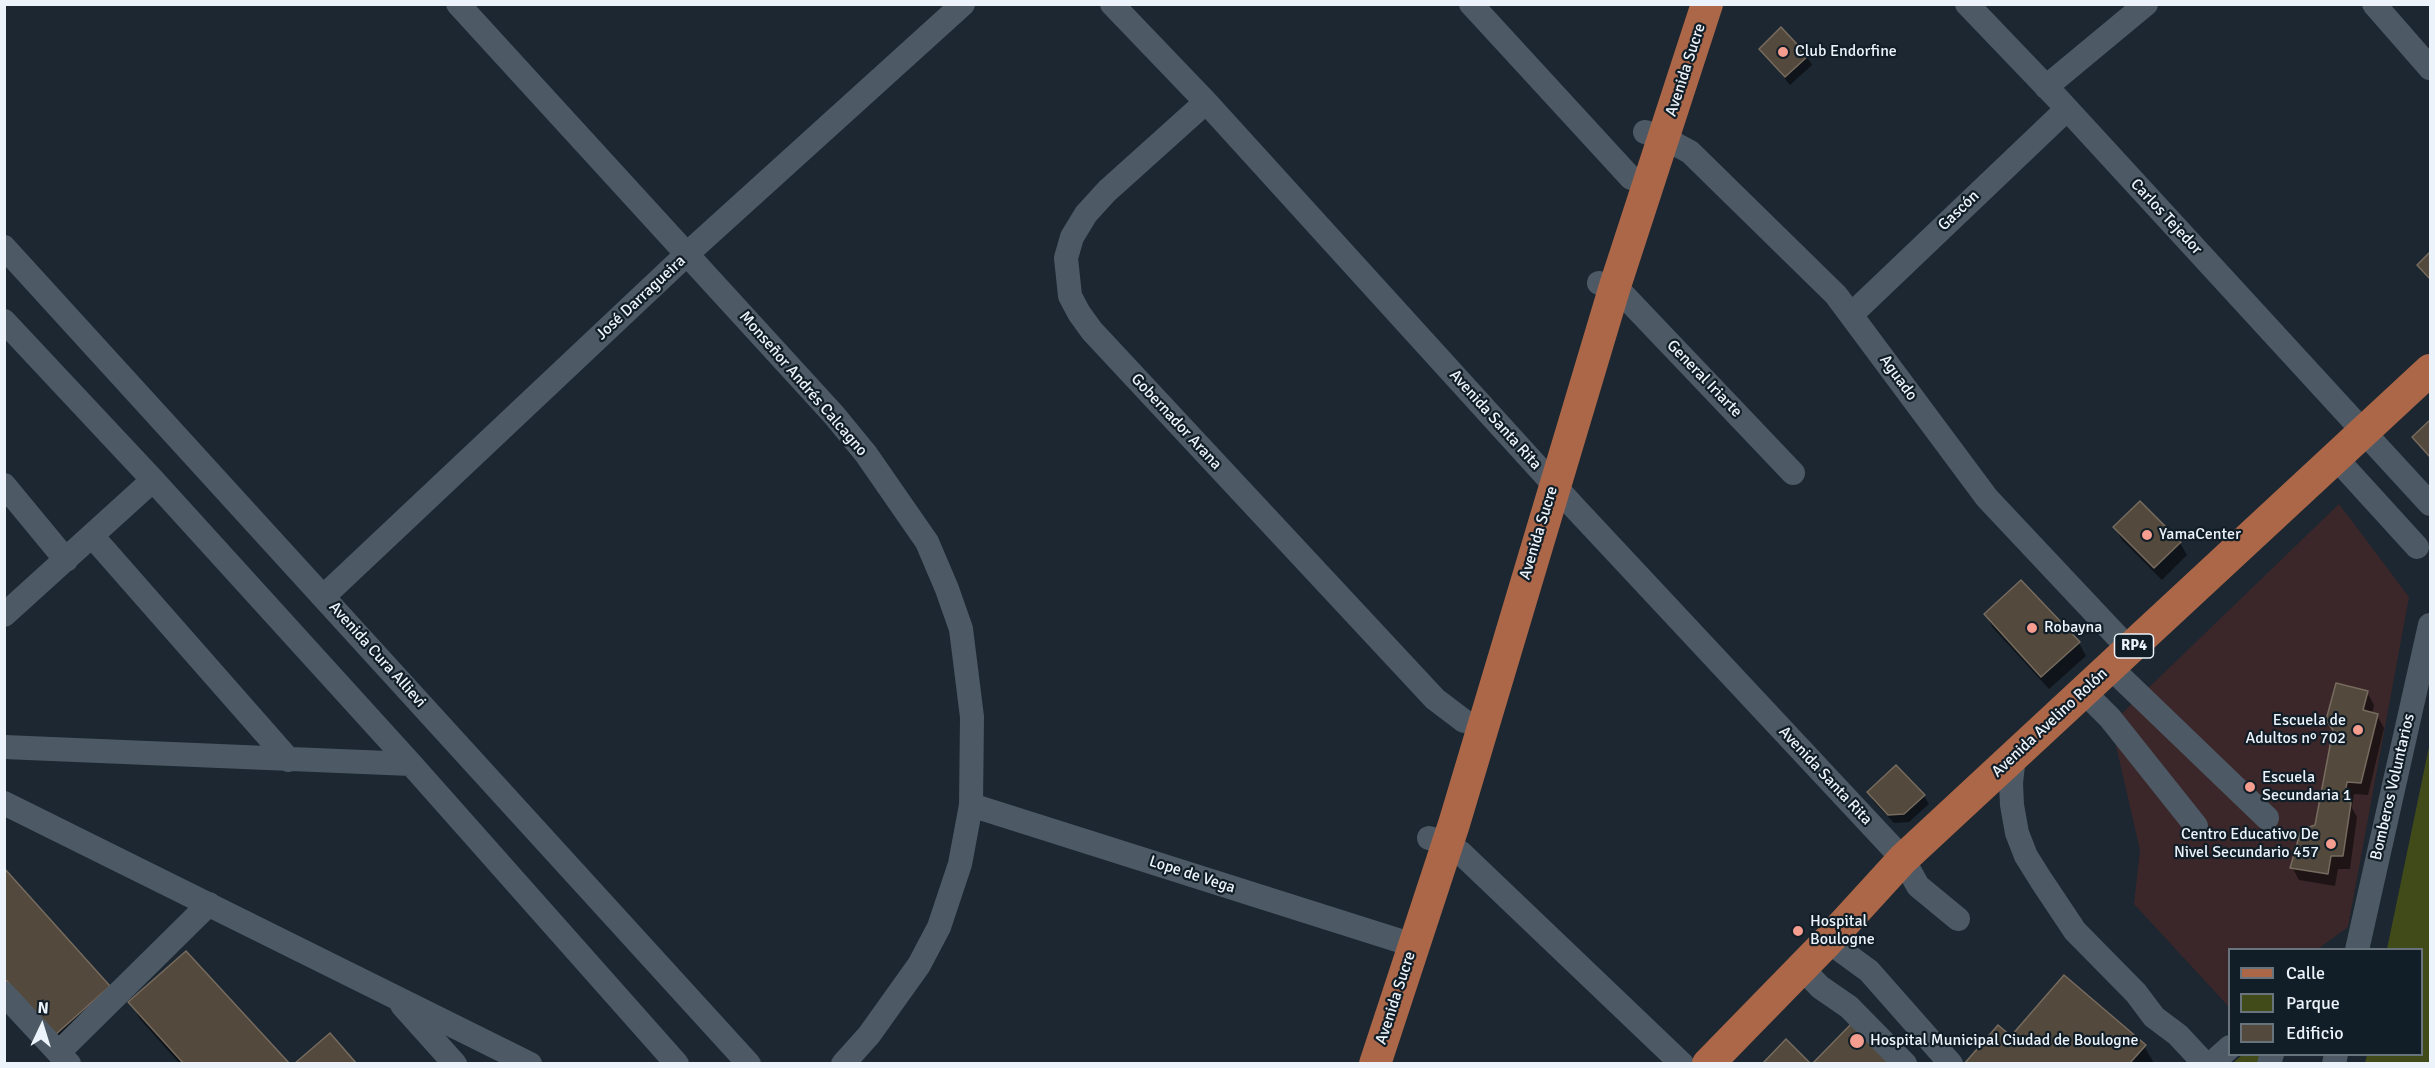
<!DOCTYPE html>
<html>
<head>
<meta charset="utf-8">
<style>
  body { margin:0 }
  #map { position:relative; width:2435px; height:1068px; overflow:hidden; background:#1c2731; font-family:Signika,sans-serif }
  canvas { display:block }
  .frame { position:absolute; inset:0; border:6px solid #ecf3fa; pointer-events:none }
  .legend { position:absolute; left:2228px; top:948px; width:195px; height:108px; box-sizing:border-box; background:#121e27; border:2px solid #69737b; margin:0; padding:8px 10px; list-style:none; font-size:18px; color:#ecf3fa }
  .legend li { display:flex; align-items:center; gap:12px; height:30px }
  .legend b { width:30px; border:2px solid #69737b }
  .north { position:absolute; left:12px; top:996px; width:60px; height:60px; -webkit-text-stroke:4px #121e27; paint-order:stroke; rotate:4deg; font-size:16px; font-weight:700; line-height:24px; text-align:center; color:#ecf3fa }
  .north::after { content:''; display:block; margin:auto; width:21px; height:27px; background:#ecf3fa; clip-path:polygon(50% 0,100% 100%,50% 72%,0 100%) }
</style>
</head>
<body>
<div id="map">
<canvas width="2435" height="1068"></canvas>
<div class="frame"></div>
<ul class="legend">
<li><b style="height:8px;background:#ac6748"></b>Calle</li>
<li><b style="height:16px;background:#414b1a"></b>Parque</li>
<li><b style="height:16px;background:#53493c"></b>Edificio</li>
</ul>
<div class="north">N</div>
</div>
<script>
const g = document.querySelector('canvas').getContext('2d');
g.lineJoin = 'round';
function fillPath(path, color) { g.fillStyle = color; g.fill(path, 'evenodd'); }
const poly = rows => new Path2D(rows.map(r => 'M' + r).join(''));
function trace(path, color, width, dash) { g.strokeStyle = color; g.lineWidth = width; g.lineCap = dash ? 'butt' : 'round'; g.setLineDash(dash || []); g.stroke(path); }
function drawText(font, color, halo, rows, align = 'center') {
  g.font = font + ' Signika,sans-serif'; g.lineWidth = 4.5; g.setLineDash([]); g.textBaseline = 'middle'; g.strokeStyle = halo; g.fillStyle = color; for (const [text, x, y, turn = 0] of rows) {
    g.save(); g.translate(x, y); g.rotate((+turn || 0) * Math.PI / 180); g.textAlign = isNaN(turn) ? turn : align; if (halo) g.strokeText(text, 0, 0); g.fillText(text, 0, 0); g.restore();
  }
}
fillPath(poly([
  [2339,504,2409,597,2348,927,2318,949,2230,950,2229,1007,2134,904,2140,850,2111,724]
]), '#3b2729');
fillPath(poly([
  [2430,742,2430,1063,2365,1063,2367,1055,2422,1054,2422,950,2387,949],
  [2242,1055,2262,1055,2260,1063,2232,1064]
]), '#414b1a');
fillPath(poly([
  [1761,49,1807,57,1812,65,1790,85],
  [2430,254,2430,281,2419,266],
  [2115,528,2180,543,2187,555,2162,580,2122,540],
  [2021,582,2079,643,2086,656,2049,689,1993,628,1986,615],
  [2367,692,2374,705,2372,714,2377,715,2384,728,2368,795,2354,794,2352,808,2357,817,2350,869,2338,869,2335,886,2299,880,2292,867,2316,827],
  [1869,793,1924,796,1929,804,1909,822,1894,823,1873,801],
  [4,870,119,1004,66,1051,4,982],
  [130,1002,288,1064,180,1064,140,1019],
  [2011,1038,2144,1046,2154,1063,1966,1064]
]), '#0007');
const building = poly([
  [1781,27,1808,56,1785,77,1759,49,1781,27],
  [2430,252,2430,279,2417,265,2430,252],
  [2430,420,2430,457,2412,437,2430,420],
  [2140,501,2181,542,2154,568,2113,527,2140,501],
  [2021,580,2080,642,2041,677,1984,614,2021,580],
  [2336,683,2368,691,2363,710,2378,714,2361,783,2347,782,2344,800,2351,803,2343,856,2331,856,2328,874,2290,868,2301,830,2315,825,2333,730,2326,720,2336,683],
  [1896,765,1925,795,1904,814,1888,815,1867,792,1896,765],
  [4,868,110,986,55,1035,4,978,4,868],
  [186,951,290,1064,184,1064,128,1002,186,951],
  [2064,975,2146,1045,2129,1064,1964,1064,1998,1025,2011,1036,2064,975],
  [1857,1018,1902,1064,1812,1064,1857,1018],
  [330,1033,357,1064,294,1064,330,1033],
  [1786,1039,1811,1064,1762,1064,1786,1039]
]);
fillPath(building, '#53493c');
trace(building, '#766b5e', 1.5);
trace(poly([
  [458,4,834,415,866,454,927,542,947,589,961,629,972,717,971,805,960,864,939,927,919,965,869,1035,843,1064],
  [1112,4,1206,102,1575,508,1903,859,1918,886,1958,919],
  [1471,4,1631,178],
  [1967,4,2058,99,2430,504],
  [2374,4,2430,68],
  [2046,87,2146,4],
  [1206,102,1107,191,1086,214,1072,237,1066,258,1070,296,1079,313,1092,331,1435,699,1464,721],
  [1645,132,1664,138,1690,152,1836,295,1987,498,2130,650],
  [4,247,749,1064],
  [1599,283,1615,286,1793,473],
  [1852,314,2067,109],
  [4,321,153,480,411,764,677,1064],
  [2335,457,2417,547],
  [4,485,66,560],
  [93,537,289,760],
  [323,597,687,254,963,4],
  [4,615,153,480],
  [2110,667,2267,818],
  [2084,692,2110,718,2196,826],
  [4,747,411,764],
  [2014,756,2011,783,2012,805,2017,833,2026,856,2041,880,2075,931,2136,993,2154,1017,2178,1035,2205,1064],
  [4,803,530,1064],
  [971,805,1413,945],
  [1429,838,1447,843,1461,853,1682,1064],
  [1828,941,1869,971,1951,1064],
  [2357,950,2430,625],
  [1802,968,1820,987,1849,1007,1905,1064],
  [4,994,69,1064],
  [402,1005,455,1064],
  [59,1052,209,904],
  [2211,1064,2230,1047],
  [2269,1064,2272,1054],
  [2334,1064,2336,1054]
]), '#4d5a65', 24);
trace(poly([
  [1375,1064,1454,824,1615,286,1707,4],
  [1708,1064,1828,941,1903,859,2430,370]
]), '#ac6748', 32);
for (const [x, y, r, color] of [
  [1783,52,6,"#f59d8f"],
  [2147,535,6,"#f59d8f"],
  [2032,628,6,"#f59d8f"],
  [2358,730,6,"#f59d8f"],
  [2250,787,6,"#f59d8f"],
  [2331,844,6,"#f59d8f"],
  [1798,931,6,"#f59d8f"],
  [1857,1041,8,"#f59d8f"]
]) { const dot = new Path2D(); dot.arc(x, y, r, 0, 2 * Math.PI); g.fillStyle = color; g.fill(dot); trace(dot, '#121e27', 2); }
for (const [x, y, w] of [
  [2134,646,39]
]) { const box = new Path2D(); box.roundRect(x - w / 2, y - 12, w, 24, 4.5); g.fillStyle = '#121e27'; g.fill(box); trace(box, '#ecf3fa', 1.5); }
drawText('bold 15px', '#ecf3fa', null, [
  ["RP4",2134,646]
]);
drawText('16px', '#ecf3fa', '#121e27', [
  ["Club Endorfine",1795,52],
  ["YamaCenter",2159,535],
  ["Robayna",2044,628],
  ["Escuela de",2346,721,"right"],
  ["Adultos nº 702",2346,739,"right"],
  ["Escuela",2262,778],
  ["Secundaria 1",2262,796],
  ["Centro Educativo De",2319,835,"right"],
  ["Nivel Secundario 457",2319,853,"right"],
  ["Hospital",1810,922],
  ["Boulogne",1810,940],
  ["Hospital Municipal Ciudad de Boulogne",1870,1041]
], 'left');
drawText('16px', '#ecf3fa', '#121e27', [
  ["Avenida Sucre",1686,70,-72],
  ["Gascón",1959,211,-44],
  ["Carlos Tejedor",2166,217,47],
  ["José Darragueira",641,298,-43],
  ["Aguado",1898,378,54],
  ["General Iriarte",1704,379,46],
  ["Monseñor Andrés Calcagno",803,384,49],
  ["Avenida Santa Rita",1495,420,48],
  ["Gobernador Arana",1176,422,47],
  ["Avenida Sucre",1539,533,-73],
  ["Avenida Cura Allievi",377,655,48],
  ["Avenida Avelino Rolón",2050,723,-43],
  ["Avenida Santa Rita",1825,776,47],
  ["Bomberos Voluntarios",2393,787,-77],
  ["Lope de Vega",1192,875,18],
  ["Avenida Sucre",1396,998,-72]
]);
</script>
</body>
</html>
